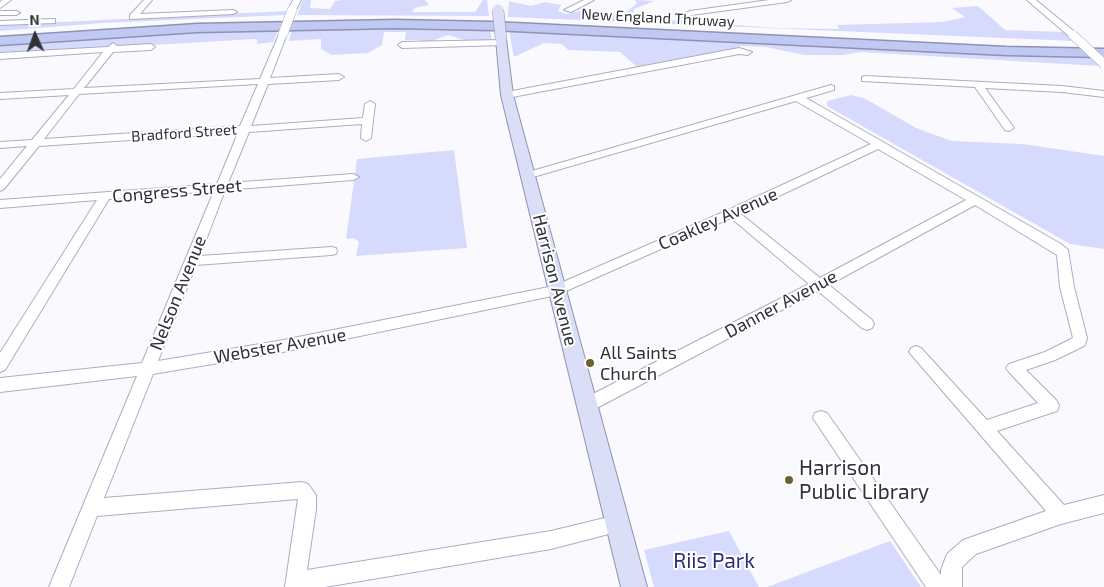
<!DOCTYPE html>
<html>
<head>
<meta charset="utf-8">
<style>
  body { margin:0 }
  #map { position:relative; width:1104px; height:587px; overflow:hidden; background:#fafafe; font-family:"Exo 2",sans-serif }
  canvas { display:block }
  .north { position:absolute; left:10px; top:10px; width:50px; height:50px; -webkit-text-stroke:4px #fff; paint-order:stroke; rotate:358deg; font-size:14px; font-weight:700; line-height:20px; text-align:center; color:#2f3138 }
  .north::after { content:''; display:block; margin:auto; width:18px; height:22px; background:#2f3138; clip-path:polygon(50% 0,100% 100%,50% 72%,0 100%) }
</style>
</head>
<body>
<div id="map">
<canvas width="1104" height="587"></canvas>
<div class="north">N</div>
</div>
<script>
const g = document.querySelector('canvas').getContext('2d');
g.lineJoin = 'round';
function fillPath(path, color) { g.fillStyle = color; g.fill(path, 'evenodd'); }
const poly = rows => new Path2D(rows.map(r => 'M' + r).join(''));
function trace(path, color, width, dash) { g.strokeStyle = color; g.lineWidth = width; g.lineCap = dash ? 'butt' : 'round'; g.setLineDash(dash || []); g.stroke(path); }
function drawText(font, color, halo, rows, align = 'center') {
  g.font = font + ' "Exo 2",sans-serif'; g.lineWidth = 4; g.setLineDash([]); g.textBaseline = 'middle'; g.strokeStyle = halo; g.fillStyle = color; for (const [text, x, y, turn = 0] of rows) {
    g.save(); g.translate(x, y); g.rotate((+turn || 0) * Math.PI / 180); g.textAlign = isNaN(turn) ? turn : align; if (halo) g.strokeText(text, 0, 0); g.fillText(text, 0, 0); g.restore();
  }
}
fillPath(poly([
  [303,0,311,0,310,8,330,9,335,1,342,0,425,0,429,5,415,8,412,12,475,12,483,0,487,0,489,16,297,15],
  [635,0,654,1,634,9,633,15,640,18,777,28,839,29,837,25,943,22,965,17,952,8,978,6,1005,30,1064,32,1074,41,508,17,509,1,531,6,545,2,561,5,558,11,566,14,585,10,604,15,617,15,628,11,637,3],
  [287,11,285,15,102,23,0,31,0,25],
  [340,28,490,30,492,40,467,41,448,35,427,43,420,40,405,40,406,32,384,32,382,45,368,53,332,55,321,49,321,39,289,41,292,29],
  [279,29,273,42,256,44,258,41,255,39,0,54,0,45,182,32],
  [509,31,1090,57,1099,66,861,52,843,55,804,55,766,47,741,46,733,49,637,67,620,52,568,50,562,44,544,43,514,57],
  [851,95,864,98,916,128,952,141,1023,144,1104,156,1104,249,1070,244,827,106,827,101],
  [454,150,467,248,356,256,359,242,354,238,346,239,357,159],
  [729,531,759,587,654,587,644,550],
  [890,541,921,587,767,587]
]), '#d6dbfd');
const minor = poly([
  [2,0,11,0,0,8,0,2,2,0],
  [144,0,152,0,140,14,233,10,237,12,233,14,130,19,130,15,144,0],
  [293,0,301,0,295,12,292,12,288,10,293,0],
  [584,0,594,0,571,12,564,10,584,0],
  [769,0,791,0,787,2,692,15,684,18,680,16,690,11,769,0],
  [1027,0,1036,0,1076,33,1076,37,1070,37,1027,0],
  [0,11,16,11,20,13,16,15,0,15,0,11],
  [52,19,55,19,55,23,0,25,0,21,52,19],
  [280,32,287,34,270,78,339,74,344,77,339,80,268,84,251,126,363,118,365,104,370,101,375,104,371,138,366,141,361,138,362,124,249,132,228,183,353,174,359,177,353,180,225,190,200,256,331,247,336,248,337,251,336,254,331,255,196,265,158,361,278,341,554,286,728,210,871,144,796,101,533,177,525,177,523,175,525,173,831,85,834,86,834,90,806,98,1061,244,1068,250,1074,287,1087,338,1086,342,1084,346,1055,360,1026,370,1057,401,1059,406,1057,411,997,431,1064,505,1104,495,1104,513,1061,524,976,554,962,567,962,587,926,587,813,418,815,413,821,411,827,413,941,575,941,570,947,554,963,540,1046,511,909,352,911,348,916,346,921,348,987,420,1038,403,1009,372,1006,368,1009,364,1045,352,1073,338,1060,287,1057,255,975,205,829,285,872,320,874,324,872,328,867,330,862,328,818,291,593,410,587,412,581,410,579,405,581,400,809,284,731,218,557,295,278,353,153,374,104,498,302,482,308,484,316,495,316,509,307,570,551,531,617,515,624,518,626,524,624,530,551,549,325,587,285,587,298,499,97,516,69,587,49,587,137,376,0,392,0,378,142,363,214,191,109,199,5,370,0,372,0,353,97,200,0,208,0,200,217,184,238,133,39,146,4,189,0,191,0,179,27,146,0,148,0,142,32,140,69,95,0,99,0,93,74,89,103,52,0,59,0,53,108,47,113,43,117,46,151,44,155,47,151,50,113,52,84,88,260,79,280,32],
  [258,84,240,126,44,139,79,94,258,84],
  [878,149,966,200,820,278,741,214,878,149],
  [501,40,505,43,504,45,402,48,398,45,402,42,501,40],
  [739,48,752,52,748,55,739,54,507,98,502,95,507,92,739,48],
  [865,76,1062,86,1104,91,1104,97,1062,92,985,88,1014,128,1009,131,1005,130,975,87,862,81,862,77,865,76]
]);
const major = poly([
  [501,36,506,39,513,95,647,587,621,587,501,95,496,39,501,36]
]);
const highway = poly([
  [395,20,493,22,1006,47,1104,49,1104,57,1006,55,493,30,395,28,197,32,0,45,0,37,197,24,395,20]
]);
trace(minor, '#abaec0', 2);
trace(major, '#8e93b1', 2);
trace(highway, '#8e93b1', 3);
fillPath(minor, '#fff');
fillPath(major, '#dadef7');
fillPath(highway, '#c1c8f2');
const minorBridge = poly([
  [283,34,292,10],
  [1073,35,1104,64]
]);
const majorBridge = poly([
  [498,10,501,39]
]);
trace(minorBridge, '#abaec0', 10, []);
trace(majorBridge, '#8e93b1', 12, []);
trace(minorBridge, '#fff', 9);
trace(majorBridge, '#dadef7', 11);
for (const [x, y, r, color] of [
  [590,363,5,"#6b612d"],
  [789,480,5,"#6b612d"]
]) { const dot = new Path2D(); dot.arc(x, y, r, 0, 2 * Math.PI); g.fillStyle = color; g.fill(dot); trace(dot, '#fff', 2); }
drawText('15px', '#2f3138', '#fff', [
  ["New England Thruway",658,18,3],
  ["Bradford Street",184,133,-4]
]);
drawText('18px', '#2f3138', '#fff', [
  ["Congress Street",177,191,-5],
  ["Coakley Avenue",718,219,-24],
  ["Harrison Avenue",555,280,76],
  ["Nelson Avenue",178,293,-68],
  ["Danner Avenue",781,304,-28],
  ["Webster Avenue",280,346,-10]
]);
drawText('18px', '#2f3138', '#fff', [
  ["All Saints",600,353],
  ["Church",600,374]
], 'left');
drawText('21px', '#2f3138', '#fff', [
  ["Harrison",799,468],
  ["Public Library",799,492]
], 'left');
drawText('21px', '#2c2b77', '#fff', [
  ["Riis Park",714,561]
]);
</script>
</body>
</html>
